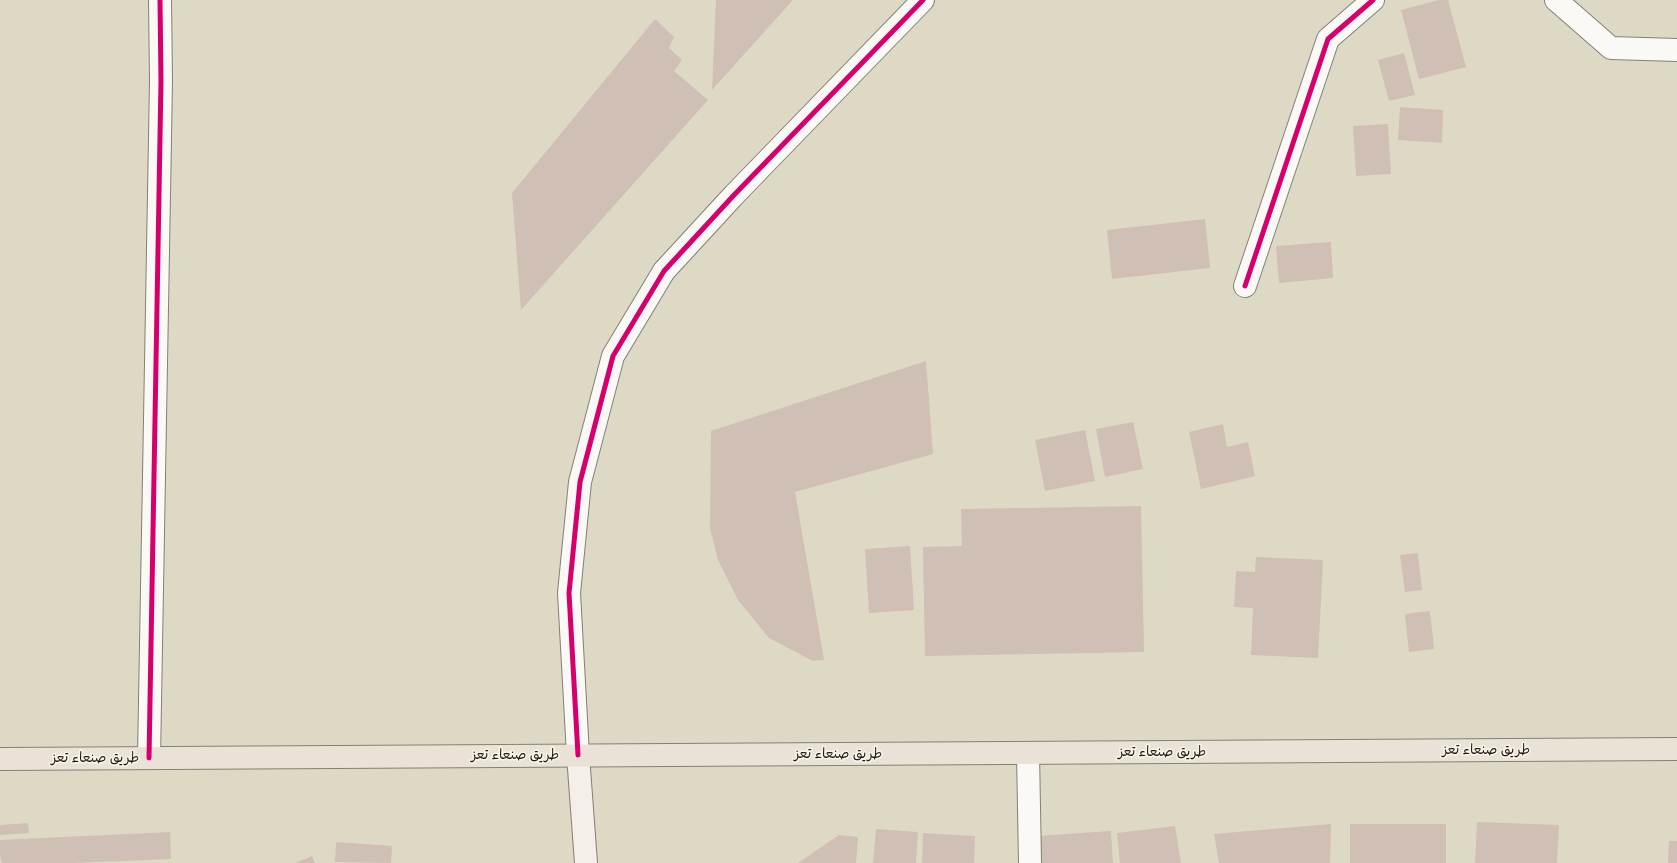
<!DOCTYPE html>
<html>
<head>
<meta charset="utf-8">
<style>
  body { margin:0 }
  canvas { display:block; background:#ded9c4 }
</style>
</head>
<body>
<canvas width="1677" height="863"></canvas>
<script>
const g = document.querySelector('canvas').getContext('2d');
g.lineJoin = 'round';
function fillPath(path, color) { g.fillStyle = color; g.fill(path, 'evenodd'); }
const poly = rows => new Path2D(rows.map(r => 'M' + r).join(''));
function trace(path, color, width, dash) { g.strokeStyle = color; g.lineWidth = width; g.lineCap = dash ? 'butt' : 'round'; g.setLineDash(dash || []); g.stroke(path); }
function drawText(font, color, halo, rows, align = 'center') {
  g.font = font + ' Delius,"Playpen Sans Arabic",sans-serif'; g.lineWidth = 3; g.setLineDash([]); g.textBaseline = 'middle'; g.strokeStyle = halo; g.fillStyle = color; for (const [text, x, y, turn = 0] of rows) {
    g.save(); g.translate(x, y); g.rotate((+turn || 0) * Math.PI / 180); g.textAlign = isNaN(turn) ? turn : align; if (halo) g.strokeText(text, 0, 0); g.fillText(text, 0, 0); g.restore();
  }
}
fillPath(poly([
  [716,0,793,0,712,90],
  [1439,0,1448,0,1466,67,1419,79,1401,10],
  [655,19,674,37,669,48,682,60,674,71,708,100,521,310,512,193],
  [1404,53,1415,95,1389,101,1378,60],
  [1400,107,1443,110,1442,143,1398,140],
  [1388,124,1391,174,1356,176,1353,126],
  [1205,219,1210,268,1112,279,1107,230],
  [1331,242,1333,278,1279,283,1276,246],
  [926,361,933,454,795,492,824,660,813,661,769,638,738,600,718,560,710,528,711,431],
  [1133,422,1143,469,1105,477,1096,429],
  [1223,424,1227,447,1248,442,1255,476,1201,489,1189,432],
  [1085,430,1095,481,1045,491,1035,440],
  [1141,506,1144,652,925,656,923,547,962,546,961,509],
  [910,546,914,610,869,613,865,549],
  [1418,553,1422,590,1405,592,1400,555],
  [1256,557,1323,560,1318,658,1251,655,1253,608,1234,607,1236,571,1255,572],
  [1430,611,1434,649,1409,652,1405,614],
  [1477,822,1559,825,1557,863,1475,863],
  [28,823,29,833,0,835,0,825],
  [1331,824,1330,863,1219,863,1214,834],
  [1350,824,1446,824,1446,863,1350,863],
  [1175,826,1181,863,1120,863,1117,833],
  [876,829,918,832,916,863,873,863],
  [1111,831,1113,863,1023,863,1021,837],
  [170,832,171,859,74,863,2,863,0,856,0,840],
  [923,833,975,836,974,863,922,863],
  [839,835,858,837,856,863,798,863],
  [1669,841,1677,841,1677,863,1668,863],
  [336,842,392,846,391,863,335,862],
  [312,856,315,863,295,863]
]), '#d0bfb5');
const minor = poly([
  [1556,0,1611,48,1677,50],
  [1245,286,1328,39,1373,0],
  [1028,753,1030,863],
  [149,758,161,81,160,0]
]);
const tertiary = poly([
  [578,755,569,593,580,482,613,356,664,271,734,195,923,0]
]);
const secondary = poly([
  [578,755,586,863]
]);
const trunk = poly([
  [0,759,1677,749]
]);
trace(minor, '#838076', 24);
trace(tertiary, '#838076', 24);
trace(secondary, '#838076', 24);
trace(trunk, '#838076', 24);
trace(minor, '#faf9f6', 22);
trace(tertiary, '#faf9f6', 22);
trace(secondary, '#f4f0e9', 22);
trace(trunk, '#eae2d6', 22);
trace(poly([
  [1245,286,1328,39,1373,0],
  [578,755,569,593,580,482,613,356,664,271,734,195,923,0],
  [149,758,161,81,160,0]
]), '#d6006c', 5);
drawText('14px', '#1c1c1c', '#fcf5e5', [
  ["طريق صنعاء تعز",1486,750],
  ["طريق صنعاء تعز",1162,752],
  ["طريق صنعاء تعز",838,754],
  ["طريق صنعاء تعز",515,755],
  ["طريق صنعاء تعز",95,758]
]);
</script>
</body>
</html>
